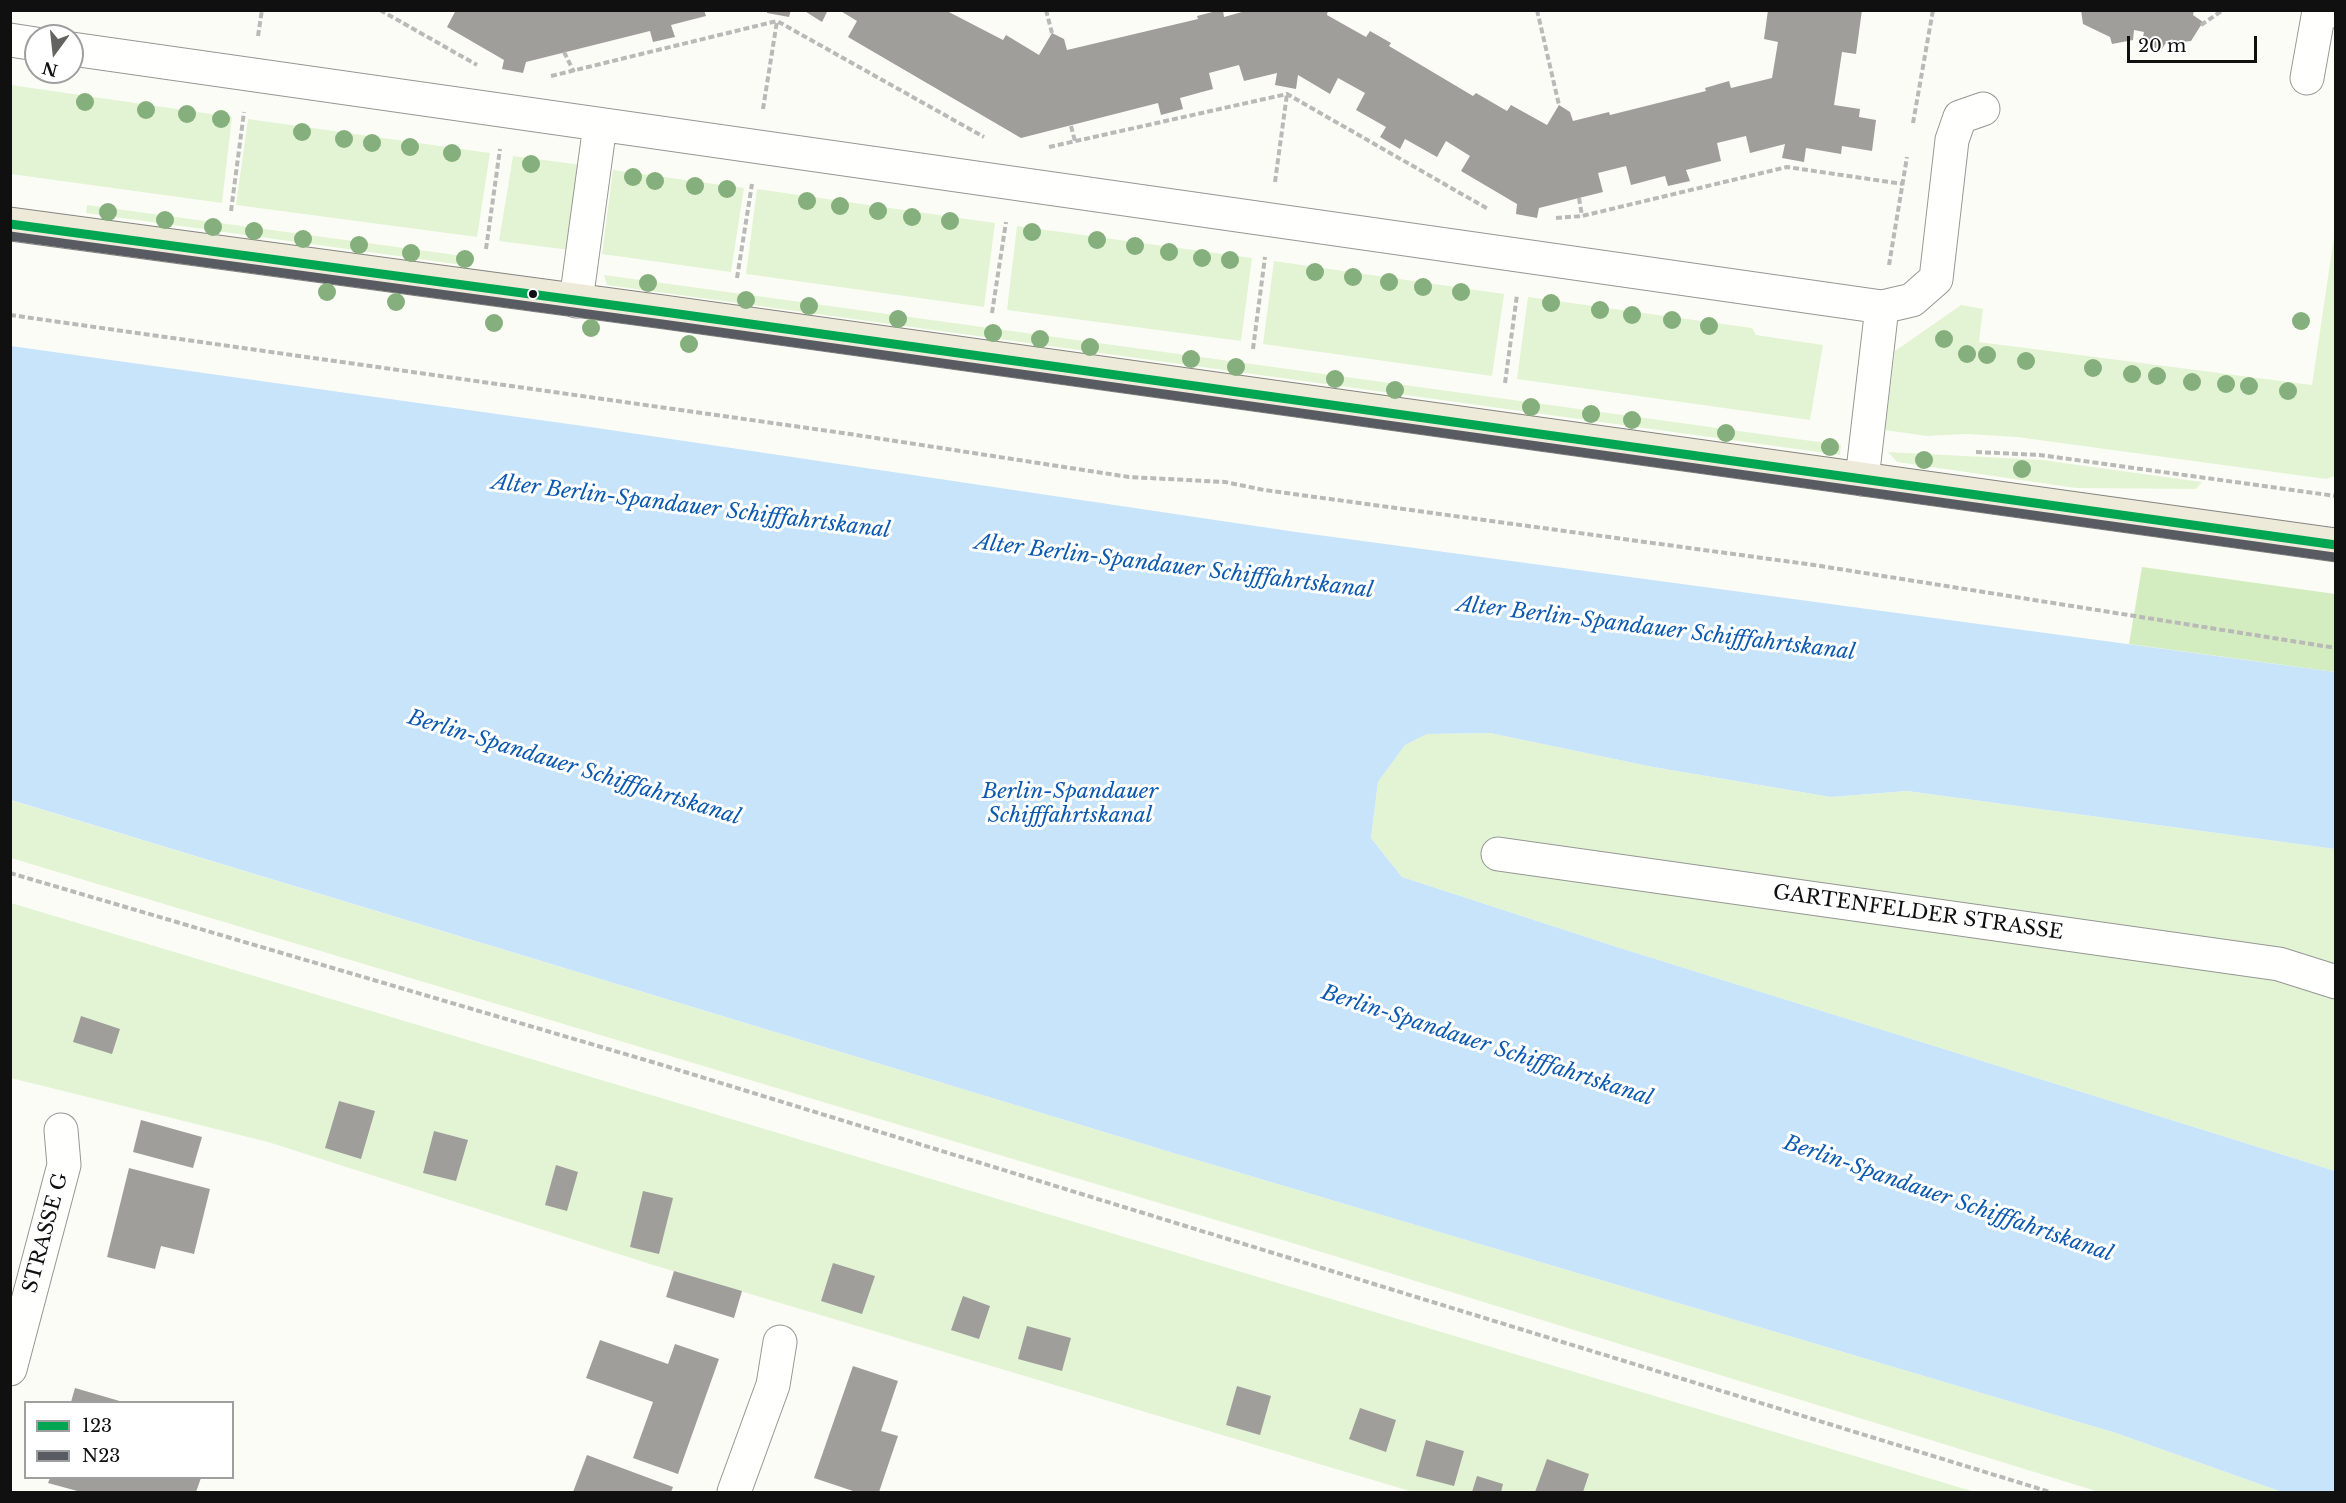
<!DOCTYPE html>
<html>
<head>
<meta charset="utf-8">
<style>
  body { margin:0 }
  #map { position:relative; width:2346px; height:1503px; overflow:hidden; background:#fcfcf6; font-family:"Libre Baskerville",serif }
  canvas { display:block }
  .frame { position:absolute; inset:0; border:12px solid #101010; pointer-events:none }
  .legend { position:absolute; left:24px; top:1401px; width:210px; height:78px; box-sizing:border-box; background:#fff; border:2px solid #9f9f9f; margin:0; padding:8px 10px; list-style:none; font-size:18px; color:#101010 }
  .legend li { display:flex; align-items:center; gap:12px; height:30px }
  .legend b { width:30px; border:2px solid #9f9f9f }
  .north { position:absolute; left:24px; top:24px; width:60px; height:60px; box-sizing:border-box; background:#fff; border:2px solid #9f9f9f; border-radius:50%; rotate:195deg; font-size:16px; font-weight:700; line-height:24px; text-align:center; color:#101010 }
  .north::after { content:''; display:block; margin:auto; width:21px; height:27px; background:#636360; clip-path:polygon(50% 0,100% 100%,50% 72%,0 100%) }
  .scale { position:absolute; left:2127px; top:36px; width:130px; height:27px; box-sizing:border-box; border:3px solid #101010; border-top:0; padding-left:8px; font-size:18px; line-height:21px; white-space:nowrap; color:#101010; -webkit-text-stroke:4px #fff; paint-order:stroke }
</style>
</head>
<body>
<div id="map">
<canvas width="2346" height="1503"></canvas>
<div class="frame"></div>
<ul class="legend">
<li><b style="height:8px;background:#00a651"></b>123</li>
<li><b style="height:8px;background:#595b62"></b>N23</li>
</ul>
<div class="north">N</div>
<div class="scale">20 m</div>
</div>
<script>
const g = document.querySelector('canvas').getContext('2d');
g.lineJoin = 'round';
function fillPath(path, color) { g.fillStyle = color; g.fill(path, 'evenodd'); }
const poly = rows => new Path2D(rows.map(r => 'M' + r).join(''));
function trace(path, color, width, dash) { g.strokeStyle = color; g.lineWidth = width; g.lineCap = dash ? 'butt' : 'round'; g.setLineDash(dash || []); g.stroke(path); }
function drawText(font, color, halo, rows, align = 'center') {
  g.font = font + ' "Libre Baskerville",serif'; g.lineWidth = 6; g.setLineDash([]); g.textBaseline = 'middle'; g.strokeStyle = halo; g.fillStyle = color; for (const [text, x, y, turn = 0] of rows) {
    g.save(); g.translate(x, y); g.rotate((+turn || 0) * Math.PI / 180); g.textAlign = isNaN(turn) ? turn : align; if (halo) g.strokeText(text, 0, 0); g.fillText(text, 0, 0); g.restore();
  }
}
fillPath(poly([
  [11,85,232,117,222,203,11,174],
  [248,119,490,153,477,237,236,205],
  [513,156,582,165,570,250,499,241],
  [613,170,744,188,731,272,602,254],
  [757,189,995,223,984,307,746,274],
  [87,205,471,257,470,266,86,213],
  [1017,226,1252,258,1241,341,1007,310],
  [2335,230,2335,476,2326,479,2017,437,1967,434,1927,436,1885,430,1895,351,1961,305,1983,309,1979,342,2312,385],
  [1274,261,1504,294,1492,376,1263,344],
  [604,275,1841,445,1840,455,607,285],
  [1528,297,1752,328,1756,335,1823,345,1810,420,1517,379],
  [1888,452,2042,460,2202,482,2196,489,2076,488,1897,462],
  [1490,733,1653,767,1831,797,1907,791,2335,849,2335,1171,1620,948,1402,877,1371,838,1378,782,1405,745,1427,734],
  [10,800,1180,1155,2116,1433,2282,1492,2099,1492,1289,1242,11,858],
  [11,903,1975,1492,1413,1492,653,1265,268,1142,11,1078]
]), '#e3f4d4');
fillPath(poly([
  [2142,567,2335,594,2335,672,2129,644]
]), '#d3edc1');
fillPath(poly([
  [11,346,597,428,1296,532,2335,672,2335,849,1907,791,1831,797,1653,767,1490,733,1427,734,1405,745,1378,782,1371,838,1402,877,1620,948,2335,1171,2335,1492,2282,1492,2116,1433,1180,1155,11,800]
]), '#c8e4fa');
fillPath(poly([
  [456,10,704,10,706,16,671,25,675,37,653,42,650,31,526,62,523,73,502,69,504,60,447,27],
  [767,10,791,10,789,17,767,13],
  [803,10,828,10,822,22],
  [839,10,945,10,1003,40,1006,35,1039,55,1052,33,1064,39,1067,50,1198,19,1197,16,1220,10,1223,10,1224,17,1249,10,1328,10,1327,15,1366,37,1370,31,1391,43,1389,46,1473,96,1476,93,1507,111,1511,105,1547,125,1559,105,1570,112,1573,121,1609,112,1610,115,1706,91,1705,88,1729,81,1731,88,1772,78,1778,42,1764,39,1768,10,1862,10,1856,54,1842,52,1834,105,1860,109,1859,117,1876,120,1872,151,1842,146,1841,154,1806,148,1804,162,1782,158,1785,144,1750,153,1746,136,1717,143,1721,161,1686,170,1690,181,1668,186,1665,176,1631,185,1626,166,1598,173,1603,192,1539,208,1537,218,1516,214,1517,204,1461,171,1470,156,1446,141,1437,157,1405,139,1400,149,1380,137,1386,127,1356,110,1365,93,1338,78,1330,94,1298,75,1296,89,1275,85,1277,73,1244,81,1239,65,1209,73,1213,89,1180,98,1183,109,1161,115,1158,103,1021,138,848,37,857,21],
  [2081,10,2194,10,2193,15,2203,22,2191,41,2165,44,2161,51,2142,41,2144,32,2134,30,2133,40,2112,44,2110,37,2083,24],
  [81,1016,120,1029,112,1054,73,1042],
  [339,1101,375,1111,361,1159,325,1148],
  [141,1120,202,1137,193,1168,133,1152],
  [434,1131,468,1140,456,1181,423,1173],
  [556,1165,578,1172,567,1211,545,1205],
  [129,1168,210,1189,194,1254,161,1246,155,1269,107,1257],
  [643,1191,673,1198,659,1254,630,1247],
  [833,1263,875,1276,862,1314,821,1301],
  [674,1271,742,1291,734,1318,666,1297],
  [963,1296,990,1306,979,1339,951,1330],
  [1027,1326,1071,1338,1062,1371,1018,1359],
  [600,1340,668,1364,675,1344,719,1359,678,1474,633,1458,653,1402,586,1378],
  [853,1366,898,1381,881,1431,898,1436,879,1492,856,1492,814,1478],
  [1237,1386,1271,1396,1260,1435,1226,1425],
  [75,1388,123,1402,71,1402],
  [1360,1408,1396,1420,1386,1452,1349,1439],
  [1426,1440,1464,1451,1454,1486,1416,1476],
  [587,1455,673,1487,671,1492,573,1492],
  [1547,1459,1589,1474,1583,1492,1535,1492],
  [1477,1476,1503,1484,1501,1492,1472,1492],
  [50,1478,201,1478,196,1492,81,1492,48,1483]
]), '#a09e9b');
const minor = poly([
  [10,40,36,44],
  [72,49,1882,307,1912,300,1936,279,1952,140,1960,117,1983,109],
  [2307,78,2319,11,2336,11],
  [576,301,600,125],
  [1862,479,1882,307],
  [1498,854,2279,964,2336,982],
  [10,1369,64,1165,61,1130],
  [734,1492,773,1385,780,1342]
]);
const major = poly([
  [10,224,664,312,2336,545]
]);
trace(minor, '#969694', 35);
trace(major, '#848481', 35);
trace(poly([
  [380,10,477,65],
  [1046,10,1052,33],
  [1537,10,1559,105],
  [2201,25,2223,10],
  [258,36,262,10],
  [564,52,574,72],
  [551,76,777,21,984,137],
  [763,109,777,21],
  [1913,123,1933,10],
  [1071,126,1075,141],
  [1049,147,1287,94,1488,209],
  [1275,182,1287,94],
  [1579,198,1582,216],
  [231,211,244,112],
  [1556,218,1582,216,1787,167,1903,184],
  [486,249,500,149],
  [1889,265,1907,157],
  [737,278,752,184],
  [992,313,1006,222],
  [10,315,850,434,1129,477,1225,482,1264,490,1814,565,2336,648],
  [1253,349,1265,257],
  [1505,383,1517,295],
  [1976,452,2040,455,2336,496],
  [10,873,659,1064,2050,1492]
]), '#b9b9b8', 4, [6, 3]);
trace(minor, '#fffffe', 33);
trace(major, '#eeeada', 33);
trace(poly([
  [10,224,664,312,2336,545]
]), '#00a651', 9);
trace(poly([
  [10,236,662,324,2334,557]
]), '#595b62', 9);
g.fillStyle = '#85af7c';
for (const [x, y] of [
  [85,102],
  [146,110],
  [187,114],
  [221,119],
  [302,132],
  [344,139],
  [372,143],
  [410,147],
  [452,153],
  [531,164],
  [633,177],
  [655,181],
  [695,186],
  [727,189],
  [807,201],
  [840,206],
  [878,211],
  [108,212],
  [912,217],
  [165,220],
  [950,221],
  [213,227],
  [254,231],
  [1032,232],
  [303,239],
  [1097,240],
  [359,245],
  [1135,246],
  [1169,252],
  [411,253],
  [1202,258],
  [465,259],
  [1230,260],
  [1315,272],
  [1353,277],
  [1389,282],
  [648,283],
  [1423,287],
  [327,292],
  [1461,292],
  [746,300],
  [396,302],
  [1551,303],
  [809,306],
  [1600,310],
  [1632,315],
  [898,319],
  [1672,320],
  [2301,321],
  [494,323],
  [1709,326],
  [591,328],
  [993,333],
  [1040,339],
  [1944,339],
  [689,344],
  [1090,347],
  [1967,354],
  [1987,355],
  [1191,359],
  [2026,361],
  [1236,367],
  [2093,368],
  [2132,374],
  [2157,376],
  [1335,379],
  [2192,382],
  [2226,384],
  [2249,386],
  [1395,390],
  [2288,391],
  [1531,407],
  [1591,414],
  [1632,420],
  [1726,433],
  [1830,447],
  [1924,460],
  [2022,469]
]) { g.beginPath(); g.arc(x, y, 9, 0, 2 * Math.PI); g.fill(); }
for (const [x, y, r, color] of [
  [533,294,5,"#101010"]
]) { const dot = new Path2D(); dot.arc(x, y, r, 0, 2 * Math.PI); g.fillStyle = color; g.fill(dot); trace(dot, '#fff', 2); }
drawText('20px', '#101010', '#fff', [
  ["GARTENFELDER STRASSE",1918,913,8],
  ["STRASSE G",46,1233,-75]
]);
drawText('italic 21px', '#0b59b0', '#fff', [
  ["Alter Berlin-Spandauer Schifffahrtskanal",691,507,7],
  ["Alter Berlin-Spandauer Schifffahrtskanal",1174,567,7],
  ["Alter Berlin-Spandauer Schifffahrtskanal",1656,629,7],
  ["Berlin-Spandauer Schifffahrtskanal",574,768,17],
  ["Berlin-Spandauer",1070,792],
  ["Schifffahrtskanal",1070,816],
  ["Berlin-Spandauer Schifffahrtskanal",1487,1046,18],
  ["Berlin-Spandauer Schifffahrtskanal",1948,1199,19]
]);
</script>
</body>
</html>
